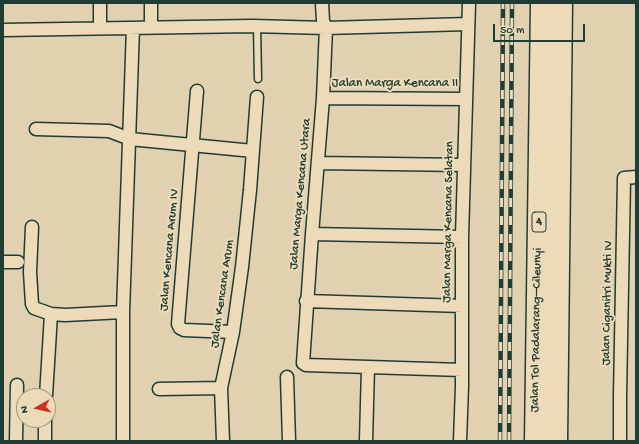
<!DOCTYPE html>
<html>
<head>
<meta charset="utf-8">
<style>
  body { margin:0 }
  #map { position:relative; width:639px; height:444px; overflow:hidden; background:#e1d1b0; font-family:"Gochi Hand",sans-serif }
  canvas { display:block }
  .frame { position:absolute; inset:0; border:4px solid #1f3d34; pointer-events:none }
  .north { position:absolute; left:16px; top:388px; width:40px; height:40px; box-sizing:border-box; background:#eddab8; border:1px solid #9b9b83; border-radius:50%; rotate:262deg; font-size:11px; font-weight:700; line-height:16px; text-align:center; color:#1f3d34 }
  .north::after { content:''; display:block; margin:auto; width:14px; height:18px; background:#c8321e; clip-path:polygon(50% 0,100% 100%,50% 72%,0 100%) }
  .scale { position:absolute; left:493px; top:24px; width:92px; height:18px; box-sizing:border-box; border:2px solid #1f3d34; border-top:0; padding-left:5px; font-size:12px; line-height:14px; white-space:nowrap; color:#1f3d34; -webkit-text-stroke:3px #eddab8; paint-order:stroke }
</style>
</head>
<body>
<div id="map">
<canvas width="639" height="444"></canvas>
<div class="frame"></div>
<div class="north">N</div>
<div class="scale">50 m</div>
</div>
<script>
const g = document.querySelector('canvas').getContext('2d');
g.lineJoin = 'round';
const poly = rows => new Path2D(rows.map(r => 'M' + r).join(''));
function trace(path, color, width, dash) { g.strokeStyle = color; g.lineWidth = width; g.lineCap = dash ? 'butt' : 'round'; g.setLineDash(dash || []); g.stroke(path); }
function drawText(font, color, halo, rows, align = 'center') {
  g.font = font + ' "Gochi Hand",sans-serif'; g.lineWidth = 4; g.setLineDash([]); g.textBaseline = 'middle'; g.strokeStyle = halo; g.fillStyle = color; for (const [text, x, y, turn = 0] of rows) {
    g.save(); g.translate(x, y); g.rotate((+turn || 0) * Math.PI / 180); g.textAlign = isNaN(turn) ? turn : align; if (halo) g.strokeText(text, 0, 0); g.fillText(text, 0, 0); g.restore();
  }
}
const lane = poly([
  [257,26,258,79]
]);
const street = poly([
  [100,3,100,28],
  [151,3,151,27],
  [322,3,323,21,326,28,323,98,312,234,303,363,306,365,462,370],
  [3,30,252,26,326,28,468,24],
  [197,91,178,324,180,328,184,330,233,332],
  [323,98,466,99],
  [36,129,109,131,130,139,253,151],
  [318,163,464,165],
  [32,227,30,272,32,304,34,308,51,314],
  [312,234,462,237],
  [3,262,18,262],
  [306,301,462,306],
  [287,377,289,441],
  [159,389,221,388],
  [46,396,51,314,65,315,123,312],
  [16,441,17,385],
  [45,441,45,420],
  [123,441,123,312,133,28],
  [223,441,221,388,233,332,242,267,250,190,257,97],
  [366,441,368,367],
  [460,441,462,386,462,237,469,3],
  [620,441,620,396,624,178,636,177]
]);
const highway = poly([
  [536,441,542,3],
  [556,441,561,3]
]);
trace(lane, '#1f3d34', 9);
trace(street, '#1f3d34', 15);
trace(highway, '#1f3d34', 25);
trace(lane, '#eddab8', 6);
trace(street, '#eddab8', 12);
trace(highway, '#eddab8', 22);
const rail = poly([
  [500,441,503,3],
  [509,441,512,3]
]);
trace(rail, '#1f3d34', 4.5);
trace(rail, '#eddab8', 3, [9]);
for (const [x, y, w] of [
  [539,222,14]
]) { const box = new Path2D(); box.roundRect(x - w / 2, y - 10, w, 20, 3); g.fillStyle = '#eddab8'; g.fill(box); trace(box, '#1f3d34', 1); }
drawText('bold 12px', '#1f3d34', null, [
  ["4",539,222]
]);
drawText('13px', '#1f3d34', '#eddab8', [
  ["Jalan Marga Kencana II",395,84],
  ["Jalan Marga Kencana Utara",301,194,-85],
  ["Jalan Marga Kencana Selatan",449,222,-89],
  ["Jalan Kencana Arum IV",170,250,-85],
  ["Jalan Kencana Arum",223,294,-82],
  ["Jalan Ciganitri Mukti IV",608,303,-89],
  ["Jalan Tol Padalarang–Cileunyi",537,330,-89]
]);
</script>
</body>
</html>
